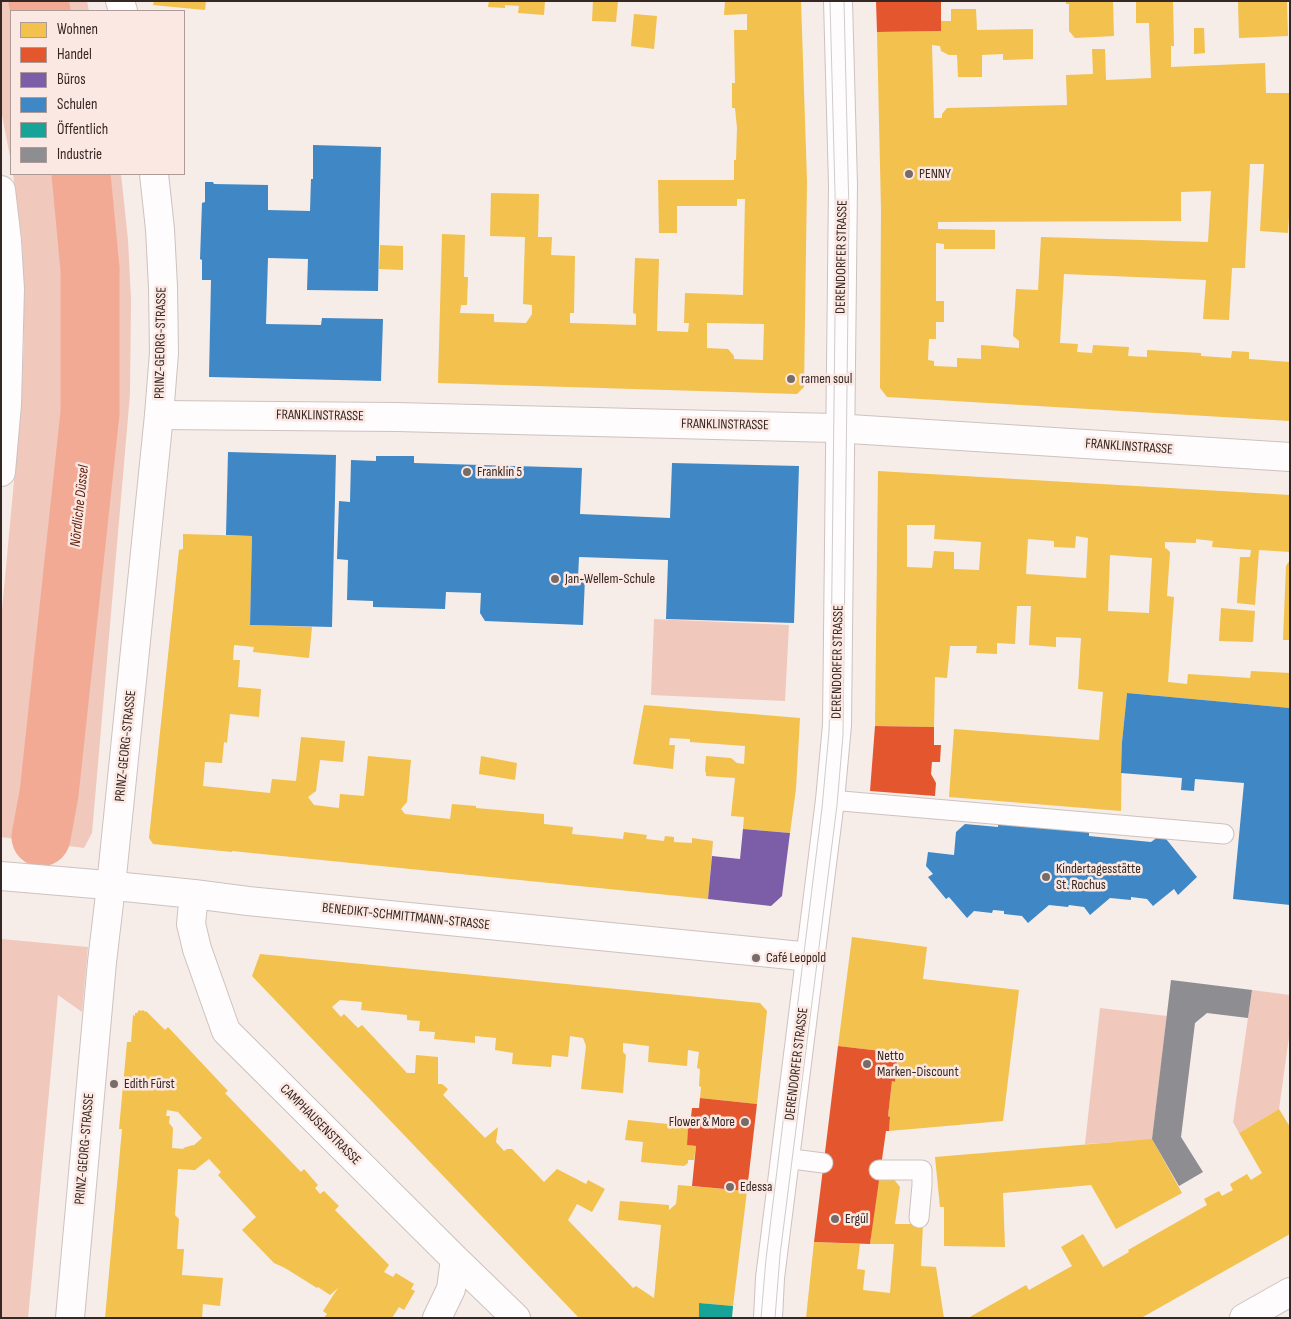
<!DOCTYPE html>
<html>
<head>
<meta charset="utf-8">
<style>
  body { margin:0 }
  #map { position:relative; width:1291px; height:1319px; overflow:hidden; background:#f6ece8; font-family:"Sofia Sans Condensed",sans-serif }
  canvas { display:block }
  .frame { position:absolute; inset:0; border:2px solid #342724; pointer-events:none }
  .legend { position:absolute; left:10px; top:10px; width:175px; height:165px; box-sizing:border-box; background:#fce8e2; border:1px solid #ac9b96; margin:0; padding:6px 9px; list-style:none; font-size:15px; color:#342724 }
  .legend li { display:flex; align-items:center; gap:10px; height:25px }
  .legend b { width:25px; border:1px solid #ac9b96 }
</style>
</head>
<body>
<div id="map">
<canvas width="1291" height="1319"></canvas>
<div class="frame"></div>
<ul class="legend">
<li><b style="height:14px;background:#f2c14e"></b>Wohnen</li>
<li><b style="height:14px;background:#e4572e"></b>Handel</li>
<li><b style="height:14px;background:#7b5ea7"></b>Büros</li>
<li><b style="height:14px;background:#3f88c5"></b>Schulen</li>
<li><b style="height:14px;background:#17a398"></b>Öffentlich</li>
<li><b style="height:14px;background:#8d8d92"></b>Industrie</li>
</ul>
</div>
<script>
const g = document.querySelector('canvas').getContext('2d');
g.lineJoin = 'round';
function fillPath(path, color) { g.fillStyle = color; g.fill(path, 'evenodd'); }
const poly = rows => new Path2D(rows.map(r => 'M' + r).join(''));
function trace(path, color, width, dash) { g.strokeStyle = color; g.lineWidth = width; g.lineCap = dash ? 'butt' : 'round'; g.setLineDash(dash || []); g.stroke(path); }
function drawText(font, color, halo, rows, align = 'center') {
  g.font = font + ' "Sofia Sans Condensed",sans-serif'; g.lineWidth = 5; g.setLineDash([]); g.textBaseline = 'middle'; g.strokeStyle = halo; g.fillStyle = color; for (const [text, x, y, turn = 0] of rows) {
    g.save(); g.translate(x, y); g.rotate((+turn || 0) * Math.PI / 180); g.textAlign = isNaN(turn) ? turn : align; if (halo) g.strokeText(text, 0, 0); g.fillText(text, 0, 0); g.restore();
  }
}
fillPath(poly([
  [1,1,87,1,89,11,11,11,11,162,1,110],
  [13,174,121,174,128,240,131,299,130,394,92,833,84,848,1,837,1,621,21,405,24,340,24,296,22,240],
  [654,619,789,625,785,701,651,695],
  [1,939,88,947,82,1012,58,995,28,1318,1,1318],
  [1252,990,1290,995,1290,1030,1279,1109,1239,1133,1233,1122],
  [1100,1008,1167,1016,1152,1140,1085,1144]
]), '#f0c8bc');
fillPath(poly([
  [154,1,206,1,205,10,153,5],
  [489,1,545,1,544,15,518,13,519,6,505,5,505,8,488,7],
  [593,1,618,1,616,22,592,21],
  [725,1,801,1,807,181,804,387,797,394,438,383,442,234,465,235,464,277,468,277,467,305,461,305,460,313,494,314,494,322,526,323,532,314,532,305,523,304,525,237,490,236,491,193,539,194,538,237,552,237,551,255,575,256,574,313,570,313,570,323,636,325,636,314,633,313,635,258,659,259,657,331,688,332,689,323,684,323,685,293,743,295,745,199,737,199,737,206,677,206,677,233,659,233,658,180,734,180,734,160,736,160,737,128,735,108,732,108,732,83,735,83,734,30,747,30,747,14,724,15],
  [707,323,764,324,763,360,734,359,734,356,728,349,707,348],
  [1066,1,1113,1,1114,36,1075,38,1069,31,1069,4,1066,4],
  [1136,1,1173,1,1174,46,1171,46,1171,67,1265,63,1266,93,1290,93,1290,200,1288,233,1260,231,1264,164,1250,164,1245,268,1232,268,1229,320,1203,319,1206,280,1064,274,1060,343,1078,344,1077,352,1092,353,1093,345,1110,346,1129,347,1128,356,1147,357,1147,350,1201,353,1201,356,1231,358,1232,351,1249,352,1249,359,1290,362,1290,421,887,397,880,388,881,210,877,32,941,31,941,21,951,21,951,9,976,9,977,30,1033,29,1033,59,1003,60,1003,54,982,55,982,77,958,77,957,55,949,55,941,51,940,46,932,45,934,118,942,118,942,114,947,108,1067,105,1066,75,1093,74,1092,49,1105,49,1106,80,1151,78,1149,23,1136,23],
  [1211,191,1208,242,1041,237,1038,290,1016,289,1013,336,1019,341,1019,348,981,345,981,359,957,358,957,367,934,366,934,361,928,360,929,339,936,339,936,322,944,322,944,301,936,301,936,243,944,244,944,249,995,249,995,230,938,229,938,222,1181,221,1181,192],
  [1238,1,1287,1,1288,36,1239,38],
  [634,14,657,16,654,49,631,46],
  [1194,28,1204,28,1205,53,1194,54],
  [380,245,403,246,403,270,379,269],
  [878,471,1290,495,1290,552,1259,550,1255,605,1237,603,1240,557,1250,557,1251,550,1212,547,1213,541,1196,539,1196,543,1165,542,1165,548,1167,549,1170,552,1167,596,1174,597,1168,682,1187,684,1188,674,1250,678,1251,671,1290,673,1290,708,1127,693,1122,742,1121,811,949,797,954,729,1099,740,1103,692,1078,689,1081,638,1056,637,1056,647,1029,645,1031,606,1017,606,1015,644,997,643,997,654,976,653,977,646,950,646,947,678,935,677,934,727,875,726],
  [907,525,935,525,934,539,981,542,979,570,954,569,954,552,934,551,932,568,907,567],
  [1076,536,1088,538,1086,578,1026,574,1028,539,1054,541,1054,547,1075,548],
  [1110,555,1152,558,1149,613,1108,611],
  [183,534,252,536,250,625,312,627,309,658,253,652,254,647,234,645,233,660,240,660,238,687,261,689,259,717,230,714,227,743,224,742,222,763,205,762,203,786,270,793,272,779,296,781,301,737,345,741,343,762,320,760,316,791,308,797,314,805,339,808,340,794,364,796,368,756,411,760,407,802,401,809,405,814,450,819,452,804,476,806,476,808,544,814,544,824,573,827,572,834,623,839,624,832,647,835,646,839,664,841,665,836,674,837,674,842,692,843,692,838,713,841,708,899,232,851,232,852,153,844,149,838,179,550,183,549],
  [1290,560,1290,640,1283,640,1286,566],
  [1221,608,1255,611,1253,642,1219,641],
  [644,705,800,718,796,789,790,833,743,829,744,817,731,816,735,778,706,776,706,772,705,772,706,756,731,758,737,763,744,764,745,746,690,742,690,739,670,738,669,745,675,745,673,769,633,764],
  [481,756,517,763,515,780,479,774],
  [852,937,927,947,923,979,1019,990,1003,1121,889,1131,890,1117,888,1116,892,1081,895,1082,898,1053,838,1046],
  [260,954,760,1003,767,1011,757,1104,700,1098,701,1087,699,1086,700,1069,697,1068,699,1052,688,1050,687,1066,648,1062,649,1046,623,1043,623,1052,626,1055,623,1093,581,1089,586,1046,583,1038,570,1036,568,1057,552,1055,551,1067,512,1064,513,1053,495,1050,496,1038,475,1036,475,1043,434,1039,435,1032,419,1031,420,1021,407,1020,407,1015,361,1010,362,1002,340,1000,332,1007,341,1017,344,1014,358,1028,362,1025,407,1073,415,1073,416,1055,438,1057,438,1084,442,1084,448,1089,443,1095,485,1138,498,1127,496,1142,504,1151,507,1149,512,1149,544,1182,557,1169,586,1184,588,1180,605,1189,592,1212,577,1204,568,1220,633,1288,636,1286,654,1298,661,1225,618,1220,620,1201,669,1205,669,1210,676,1204,678,1185,747,1191,733,1306,699,1303,699,1318,579,1318,252,976],
  [139,1010,141,1011,143,1010,145,1012,146,1011,165,1030,168,1027,228,1091,225,1093,301,1172,304,1169,318,1185,315,1188,320,1194,324,1191,339,1206,335,1210,389,1265,384,1272,393,1277,396,1273,414,1284,411,1289,415,1291,404,1310,399,1307,392,1318,324,1318,327,1314,323,1311,338,1288,330,1295,318,1287,317,1288,285,1268,274,1263,242,1230,256,1217,218,1175,221,1172,209,1159,195,1170,178,1169,175,1215,179,1219,177,1249,184,1249,182,1275,223,1278,220,1306,203,1304,202,1318,105,1318,122,1129,119,1129,127,1042,131,1042,133,1015,135,1016,135,1013,137,1013],
  [167,1110,178,1112,202,1138,193,1146,193,1145,183,1148,184,1149,172,1148,173,1128,169,1123,170,1116,166,1116],
  [1279,1109,1290,1127,1290,1234,1141,1318,968,1318,1026,1285,1029,1290,1072,1266,1061,1247,1083,1234,1103,1267,1129,1252,1128,1250,1207,1205,1204,1199,1219,1191,1222,1196,1233,1190,1230,1184,1247,1174,1251,1180,1262,1173,1239,1133],
  [628,1120,688,1126,687,1145,696,1146,694,1160,688,1160,688,1163,684,1166,641,1162,643,1142,625,1140],
  [1152,1139,1182,1193,1116,1229,1091,1185,1003,1193,1005,1247,944,1246,944,1207,940,1207,935,1157],
  [878,1176,892,1177,900,1187,895,1224,923,1224,921,1266,936,1267,944,1318,806,1318,814,1242,860,1244,857,1269,865,1270,863,1290,890,1293,894,1244,870,1244]
]), '#f2c14e');
fillPath(poly([
  [876,1,941,1,941,31,877,32],
  [875,726,934,727,934,745,941,745,940,762,932,762,931,774,936,783,935,796,870,791],
  [838,1046,898,1053,895,1082,892,1081,888,1116,890,1117,889,1131,886,1131,870,1244,814,1242],
  [700,1098,757,1104,747,1191,692,1186,696,1146,687,1145,688,1126,690,1126,692,1108,699,1108]
]), '#e4572e');
fillPath(poly([
  [743,829,790,833,782,896,771,906,708,899,712,856,740,859]
]), '#7b5ea7');
fillPath(poly([
  [313,145,381,147,378,291,307,290,308,259,268,258,266,324,321,325,322,318,383,319,381,381,209,377,211,280,202,280,202,260,200,259,202,203,205,202,205,182,213,182,214,184,268,185,268,210,310,211,311,179,313,179],
  [228,452,336,455,332,627,250,625,252,536,226,535],
  [376,456,414,456,414,463,582,468,580,514,670,518,672,463,799,466,794,623,666,619,668,560,579,557,578,578,585,578,583,625,485,621,480,613,481,593,446,592,445,609,373,607,373,601,347,600,348,560,337,559,339,501,350,502,351,460,376,461],
  [1127,693,1290,708,1290,905,1233,899,1244,783,1195,779,1194,791,1181,790,1182,778,1121,773,1122,742],
  [998,821,1089,830,1089,836,1151,842,1162,834,1197,877,1178,895,1174,889,1153,906,1147,899,1131,897,1131,900,1110,898,1090,915,1084,907,1069,905,1068,907,1049,905,1028,923,1022,916,1004,914,1004,911,993,910,992,913,974,911,967,918,949,897,946,899,928,877,933,874,926,866,928,852,954,855,956,832,965,824,998,827]
]), '#3f88c5');
fillPath(poly([
  [699,1303,733,1306,732,1318,699,1318]
]), '#17a398');
fillPath(poly([
  [1171,980,1252,990,1248,1018,1207,1013,1195,1023,1181,1137,1203,1172,1179,1186,1152,1139]
]), '#8d8d92');
trace(poly([
  [38,1,41,11],
  [41,837,49,794,90,413,90,269,81,174]
]), '#f3aa95', 59);
const lane = poly([
  [830,800,1224,834],
  [785,1158,823,1163],
  [879,1170,922,1170,922,1185,919,1218]
]);
const street = poly([
  [159,415,396,417,834,428,1290,457],
  [1,876,95,884,194,894,248,901,811,957],
  [194,894,191,924,197,949,226,1031,455,1259,516,1318],
  [437,1318,451,1289,455,1259]
]);
const secondary = poly([
  [120,1,123,11],
  [1,190,7,241,10,289,7,404,1,472],
  [70,1318,102,962,111,886,159,415,164,353,163,287,160,229,154,174],
  [768,1318,770,1278,830,800,837,725,843,185,838,1],
  [1244,1318,1290,1292]
]);
trace(lane, '#cdc2bf', 21);
trace(street, '#cdc2bf', 30);
trace(secondary, '#cdc2bf', 30);
trace(lane, '#fefcfc', 19);
trace(street, '#fefcfc', 28);
trace(secondary, '#fefcfc', 28);
trace(poly([
  [761,1318,766,1259,822,808,829,732,831,664,836,231,830,1],
  [775,1318,780,1255,837,805,843,735,849,213,844,1]
]), '#cfcccb', 1);
for (const [x, y, r, color] of [
  [909,174,5,"#786c69"],
  [791,379,5,"#786c69"],
  [467,472,5,"#786c69"],
  [555,579,5,"#786c69"],
  [1046,877,5,"#786c69"],
  [756,958,5,"#786c69"],
  [867,1064,5,"#786c69"],
  [114,1084,5,"#786c69"],
  [745,1122,5,"#786c69"],
  [730,1187,5,"#786c69"],
  [835,1219,5,"#786c69"]
]) { const dot = new Path2D(); dot.arc(x, y, r, 0, 2 * Math.PI); g.fillStyle = color; g.fill(dot); trace(dot, '#fce8e2', 2); }
drawText('14px', '#342724', '#fce8e2', [
  ["PENNY",919,174],
  ["ramen soul",801,379],
  ["Franklin 5",477,472],
  ["Jan-Wellem-Schule",565,579],
  ["Kindertagesstätte",1056,869],
  ["St. Rochus",1056,885],
  ["Café Leopold",766,958],
  ["Netto",877,1056],
  ["Marken-Discount",877,1072],
  ["Edith Fürst",124,1084],
  ["Flower & More",735,1122,"right"],
  ["Edessa",740,1187],
  ["Ergül",845,1219]
], 'left');
drawText('14px', '#342724', '#fce8e2', [
  ["DERENDORFER STRASSE",842,257,-89],
  ["PRINZ-GEORG-STRASSE",161,343,-89],
  ["FRANKLINSTRASSE",320,416,1],
  ["FRANKLINSTRASSE",725,425,1],
  ["FRANKLINSTRASSE",1129,447,4],
  ["DERENDORFER STRASSE",838,662,-89],
  ["PRINZ-GEORG-STRASSE",126,746,-84],
  ["BENEDIKT-SCHMITTMANN-STRASSE",406,917,6],
  ["DERENDORFER STRASSE",797,1064,-83],
  ["CAMPHAUSENSTRASSE",320,1125,45],
  ["PRINZ-GEORG-STRASSE",85,1149,-85]
]);
drawText('italic 15px', '#632512', '#fce8e2', [
  ["Nördliche Düssel",80,506,-84]
]);
</script>
</body>
</html>
